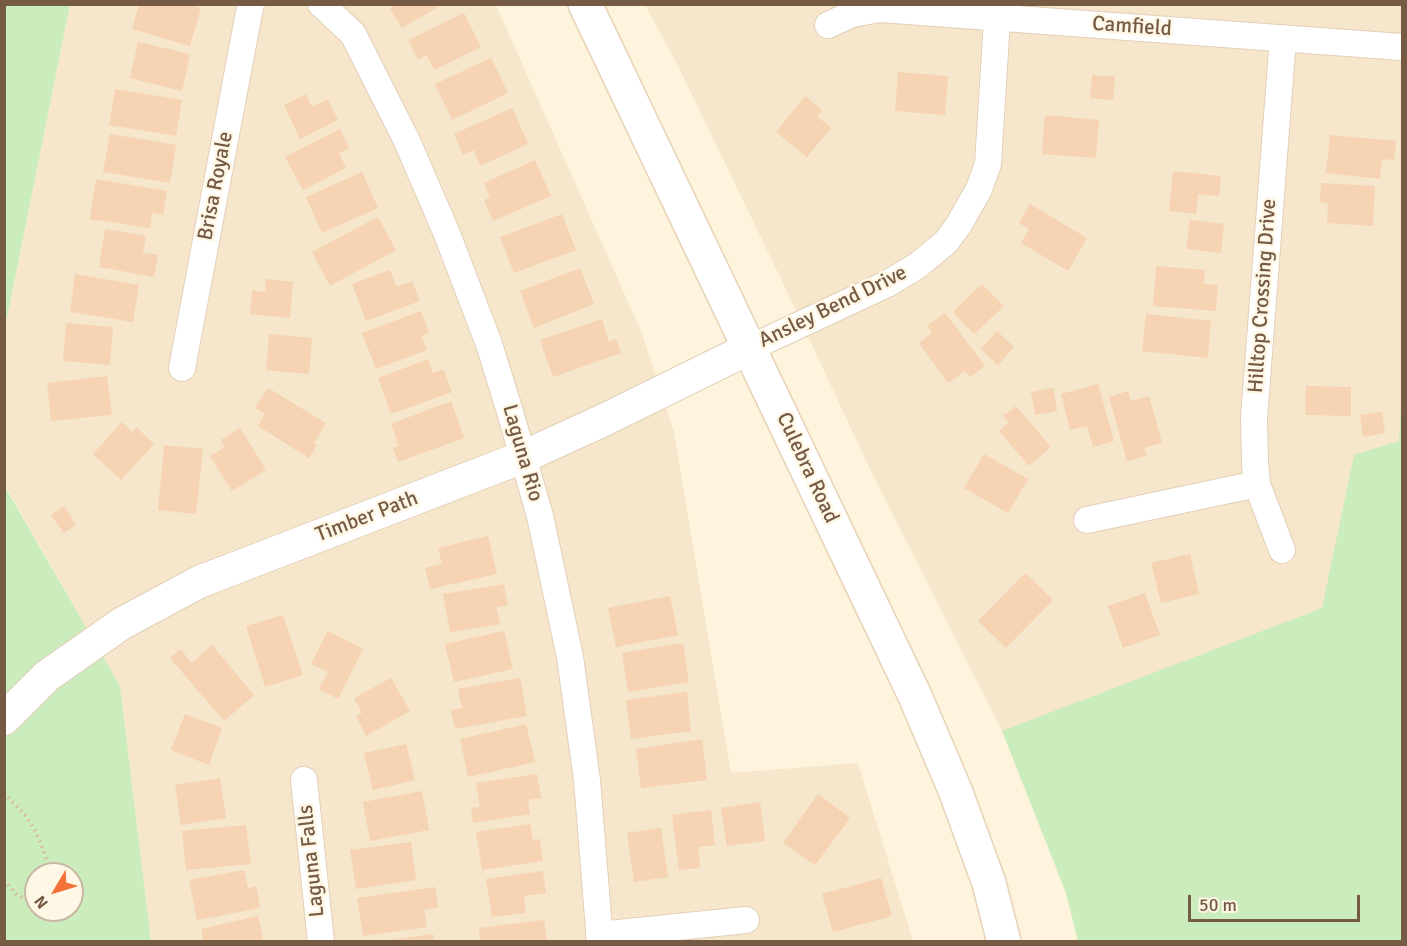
<!DOCTYPE html>
<html>
<head>
<meta charset="utf-8">
<style>
  body { margin:0 }
  #map { position:relative; width:1407px; height:946px; overflow:hidden; background:#fef4dd; font-family:Signika,sans-serif }
  canvas { display:block }
  .frame { position:absolute; inset:0; border:6px solid #755a44; pointer-events:none }
  .north { position:absolute; left:24px; top:862px; width:60px; height:60px; box-sizing:border-box; background:#fff7e5; border:2px solid #c8b8a5; border-radius:50%; rotate:232deg; font-size:16px; font-weight:700; line-height:24px; text-align:center; color:#755a44 }
  .north::after { content:''; display:block; margin:auto; width:21px; height:27px; background:#f27238; clip-path:polygon(50% 0,100% 100%,50% 72%,0 100%) }
  .scale { position:absolute; left:1188px; top:895px; width:172px; height:27px; box-sizing:border-box; border:3px solid #755a44; border-top:0; padding-left:8px; font-size:18px; line-height:21px; white-space:nowrap; color:#755a44; -webkit-text-stroke:4px #fff7e5; paint-order:stroke }
</style>
</head>
<body>
<div id="map">
<canvas width="1407" height="946"></canvas>
<div class="frame"></div>
<div class="north">N</div>
<div class="scale">50 m</div>
</div>
<script>
const g = document.querySelector('canvas').getContext('2d');
g.lineJoin = 'round';
function fillPath(path, color) { g.fillStyle = color; g.fill(path, 'evenodd'); }
const poly = rows => new Path2D(rows.map(r => 'M' + r).join(''));
function trace(path, color, width, dash) { g.strokeStyle = color; g.lineWidth = width; g.lineCap = dash ? 'butt' : 'round'; g.setLineDash(dash || []); g.stroke(path); }
function drawText(font, color, halo, rows, align = 'center') {
  g.font = font + ' Signika,sans-serif'; g.lineWidth = 5; g.setLineDash([]); g.textBaseline = 'middle'; g.strokeStyle = halo; g.fillStyle = color; for (const [text, x, y, turn = 0] of rows) {
    g.save(); g.translate(x, y); g.rotate((+turn || 0) * Math.PI / 180); g.textAlign = isNaN(turn) ? turn : align; if (halo) g.strokeText(text, 0, 0); g.fillText(text, 0, 0); g.restore();
  }
}
fillPath(poly([
  [70,5,496,5,641,331,674,432,731,773,858,763,913,941,151,941,120,686,5,485,5,328],
  [645,5,1402,5,1402,941,1078,941,1066,893,1009,745,869,467,781,279,677,64]
]), '#f6e6cb');
fillPath(poly([
  [5,4,70,5,5,328,4,5],
  [1402,388,1402,941,1078,941,1066,893,1002,731,1322,608,1354,455,1399,441],
  [4,485,120,686,151,941,5,941],
  [36,874,72,874,72,910,36,910]
]), '#cbecbc');
fillPath(poly([
  [139,4,189,4,201,8,190,46,132,29],
  [397,4,443,4,402,28,390,9],
  [464,13,481,47,434,70,427,55,418,60,408,40],
  [138,42,190,54,182,91,130,78],
  [491,58,508,93,452,120,435,84],
  [898,72,948,76,945,115,895,111],
  [1092,75,1115,77,1113,100,1090,98],
  [115,89,182,100,176,136,109,125],
  [306,94,312,107,328,99,338,120,300,139,284,105],
  [805,96,822,110,817,116,831,128,807,157,776,132],
  [512,108,528,144,480,166,474,150,463,155,454,134],
  [1045,115,1099,120,1096,158,1042,154],
  [340,129,349,148,339,153,346,168,303,190,285,157],
  [110,134,176,145,170,183,103,172],
  [1330,135,1396,141,1394,160,1382,159,1380,179,1326,173],
  [535,160,551,196,493,221,484,200,490,198,484,183],
  [1173,171,1221,176,1219,196,1198,194,1196,214,1169,211],
  [362,172,378,208,322,233,306,197],
  [96,179,167,191,163,215,152,213,150,228,90,219],
  [1321,183,1375,186,1373,226,1327,223,1328,203,1320,202],
  [1030,204,1087,238,1068,271,1021,243,1029,229,1019,223],
  [562,214,576,250,514,273,500,237],
  [378,217,396,250,330,286,312,252],
  [1190,220,1224,224,1221,253,1186,249],
  [105,229,146,236,143,253,158,255,154,277,99,267],
  [1156,266,1205,270,1204,284,1218,285,1216,311,1153,306],
  [580,268,594,304,534,328,520,291],
  [390,270,397,287,412,281,420,301,366,321,352,284],
  [75,274,139,285,133,322,70,312],
  [266,279,293,282,290,318,250,314,252,290,265,292],
  [982,284,1004,306,974,334,953,312],
  [421,311,429,333,421,336,427,350,376,369,362,333],
  [945,313,985,366,970,377,965,371,948,383,919,343,932,333,927,326],
  [1146,314,1211,321,1208,358,1142,351],
  [602,319,609,342,616,339,621,353,553,377,540,340],
  [66,323,113,327,110,365,63,361],
  [997,331,1014,347,998,365,981,349],
  [269,334,312,338,309,374,266,370],
  [428,359,433,373,443,369,452,392,391,414,378,378],
  [107,376,112,415,51,421,47,383],
  [1098,384,1114,441,1093,447,1087,426,1070,430,1061,394],
  [1306,386,1351,387,1351,416,1305,415],
  [268,388,326,423,314,443,317,445,309,458,258,426,265,414,255,408],
  [1053,388,1057,411,1035,415,1031,392],
  [1128,391,1131,401,1149,396,1162,443,1144,448,1147,456,1127,461,1109,397],
  [451,401,464,438,398,462,393,448,399,446,391,424],
  [1016,406,1051,447,1029,466,999,431,1009,422,1003,416],
  [1382,412,1385,433,1363,437,1360,415],
  [122,422,132,432,136,427,154,444,121,480,93,454],
  [240,428,266,470,232,491,210,456,225,447,221,440],
  [164,445,203,449,196,514,158,510],
  [984,454,1028,479,1008,513,964,488],
  [64,506,76,525,64,533,51,515],
  [488,536,497,574,430,589,425,568,442,564,438,548],
  [1190,554,1199,594,1161,603,1151,563],
  [1025,573,1053,600,1006,648,978,621],
  [504,584,508,605,496,607,500,624,450,632,443,594],
  [1145,593,1160,635,1123,648,1108,606],
  [670,596,678,635,616,647,608,608],
  [283,615,303,675,265,687,246,626],
  [328,631,363,649,338,699,319,689,328,672,311,664],
  [504,631,513,669,454,682,445,644],
  [683,643,689,682,628,692,622,653],
  [212,645,254,695,224,721,170,658,180,649,192,663],
  [391,678,410,711,366,736,356,716,362,713,354,698],
  [520,678,527,716,455,729,451,710,462,708,458,689],
  [687,692,691,731,631,739,626,700],
  [185,714,222,728,209,765,171,750],
  [526,724,535,762,468,777,460,739],
  [702,739,707,780,641,788,636,749],
  [406,744,415,780,373,790,364,753],
  [537,774,541,798,528,800,530,814,473,823,471,808,480,807,476,783],
  [220,778,226,818,181,825,175,785],
  [422,791,429,830,370,841,363,802],
  [818,794,850,818,815,865,783,843],
  [760,802,765,841,727,846,721,808],
  [711,810,715,845,698,847,700,868,679,870,672,815],
  [530,824,533,840,540,839,543,861,482,870,476,832],
  [246,825,251,864,186,870,182,831],
  [661,828,668,877,634,882,627,833],
  [411,842,416,880,356,889,350,850],
  [244,870,248,888,256,886,260,908,197,920,189,880],
  [543,871,546,893,524,896,526,913,492,917,486,879],
  [881,878,892,916,833,932,822,894],
  [435,887,438,907,424,910,427,927,363,936,357,898],
  [258,916,263,939,253,942,204,942,201,929],
  [544,920,547,942,480,942,479,928],
  [433,934,434,942,391,942,391,940]
]), '#f5d3b3');
const minor = poly([
  [321,4,353,34,407,141,447,234,489,344,510,412,540,516,570,657,587,780,600,942],
  [828,25,852,14,880,9,1402,47],
  [750,348,887,284,917,266,946,242,958,226,979,189,988,164,998,4],
  [182,368,247,23,251,4],
  [1087,520,1257,484],
  [1282,550,1257,484,1255,463,1254,418,1283,38],
  [304,780,321,942],
  [599,935,746,920]
]);
const tertiary = poly([
  [4,719,47,676,121,624,199,582,523,457,606,419,750,348]
]);
const secondary = poly([
  [585,4,915,696,955,790,989,883,1004,942]
]);
trace(minor, '#e2d0b9', 28);
trace(tertiary, '#e2d0b9', 34);
trace(secondary, '#e8d2b7', 36);
trace(poly([
  [4,793,26,816,36,832,47,860,47,874],
  [4,880,17,895,23,898,36,898]
]), '#d9b697', 4, [1.5, 4.5]);
trace(minor, '#fff', 26);
trace(tertiary, '#fff', 32);
trace(secondary, '#fff', 33);
drawText('21px', '#755a44', '#fff7e5', [
  ["Camfield",1132,27,4],
  ["Brisa Royale",216,186,-79],
  ["Hilltop Crossing Drive",1263,296,-86],
  ["Ansley Bend Drive",833,307,-26],
  ["Laguna Rio",522,453,74],
  ["Culebra Road",807,468,65],
  ["Timber Path",367,517,-21],
  ["Laguna Falls",312,861,-96]
]);
</script>
</body>
</html>
